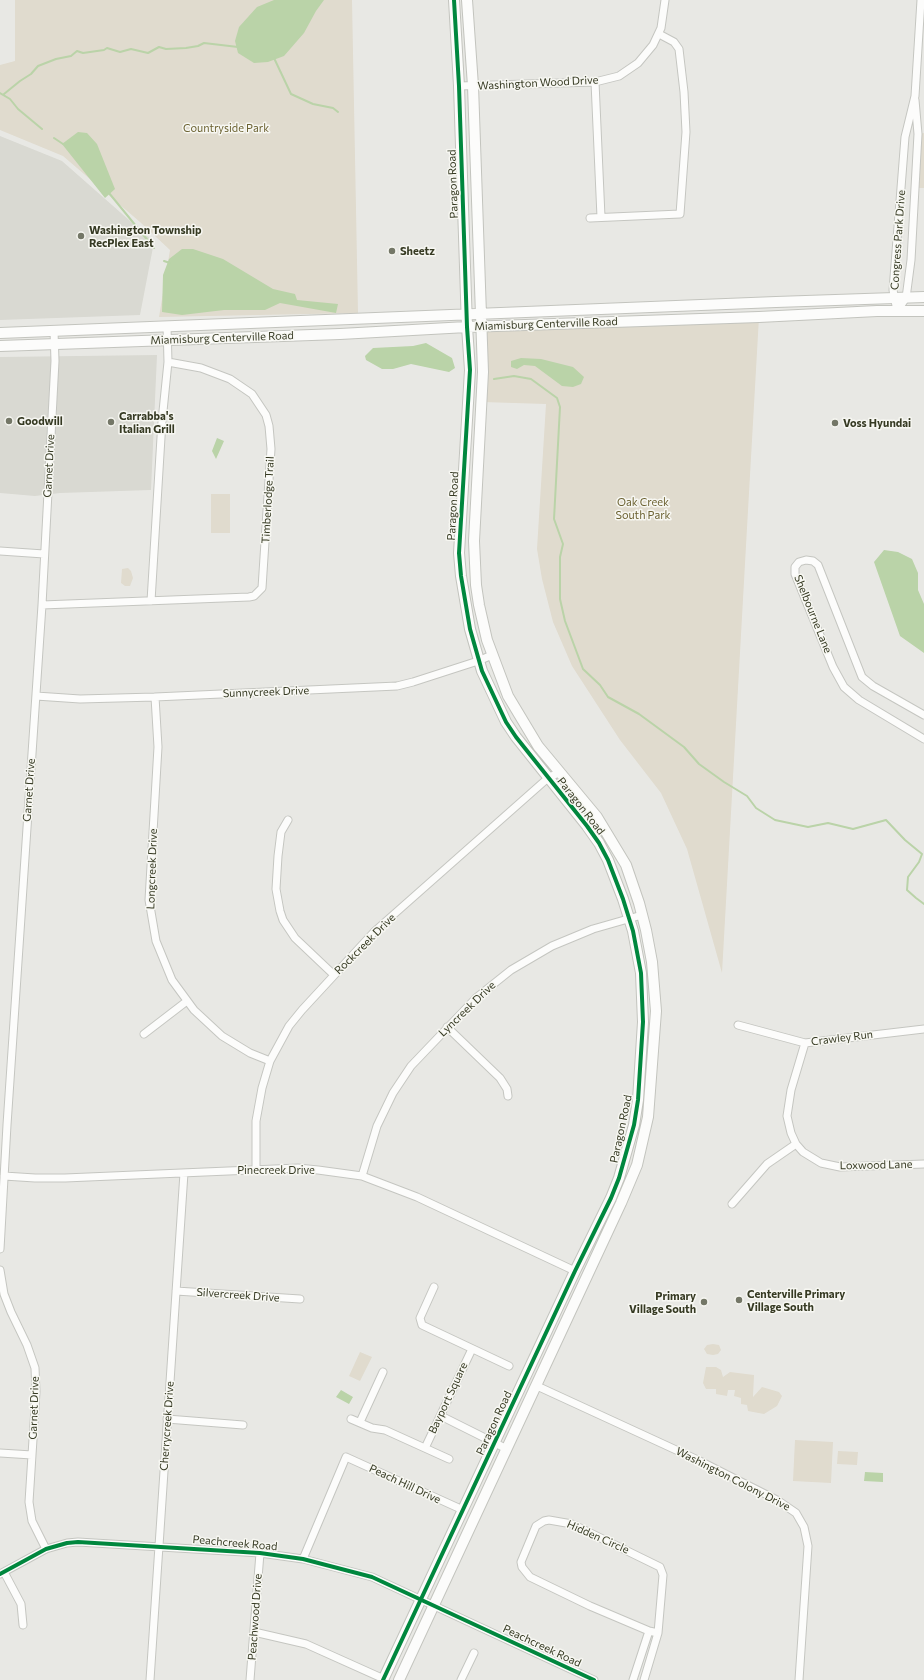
<!DOCTYPE html>
<html>
<head>
<meta charset="utf-8">
<style>
  body { margin:0 }
  canvas { display:block; background:#e8e8e4 }
</style>
</head>
<body>
<canvas width="924" height="1680"></canvas>
<script>
const g = document.querySelector('canvas').getContext('2d');
g.lineJoin = 'round';
function fillPath(path, color) { g.fillStyle = color; g.fill(path, 'evenodd'); }
const poly = rows => new Path2D(rows.map(r => 'M' + r).join(''));
function trace(path, color, width, dash) { g.strokeStyle = color; g.lineWidth = width; g.lineCap = dash ? 'butt' : 'round'; g.setLineDash(dash || []); g.stroke(path); }
function drawText(font, color, halo, rows, align = 'center') {
  g.font = font + ' Commissioner,sans-serif'; g.lineWidth = 3; g.setLineDash([]); g.textBaseline = 'middle'; g.strokeStyle = halo; g.fillStyle = color; for (const [text, x, y, turn = 0] of rows) {
    g.save(); g.translate(x, y); g.rotate((+turn || 0) * Math.PI / 180); g.textAlign = isNaN(turn) ? turn : align; if (halo) g.strokeText(text, 0, 0); g.fillText(text, 0, 0); g.restore();
  }
}
fillPath(poly([
  [0,136,62,161,154,242,140,315,0,320],
  [157,355,151,490,60,493,35,496,0,493,0,357]
]), '#d9d9d2');
fillPath(poly([
  [15,0,352,0,358,313,159,317,170,250,140,222,63,156,0,130,0,65,15,61],
  [924,133,924,188,915,188,918,134],
  [759,317,747,528,722,973,687,849,661,793,620,740,572,666,553,622,542,579,537,549,546,404,482,402,481,327],
  [211,494,230,494,230,533,211,533],
  [128,568,131,571,133,578,130,586,125,586,121,583,122,569],
  [713,1344,719,1345,721,1350,718,1354,713,1355,707,1354,704,1349,707,1345],
  [360,1352,372,1357,360,1381,349,1376],
  [706,1367,716,1367,721,1370,723,1377,730,1372,754,1375,753,1397,762,1387,779,1392,782,1396,777,1406,764,1414,748,1411,747,1405,741,1404,741,1398,734,1396,735,1390,728,1390,727,1396,716,1394,716,1389,706,1389,703,1383],
  [795,1440,833,1442,831,1483,793,1481],
  [838,1451,858,1452,857,1465,837,1464]
]), '#e0dbce');
fillPath(poly([
  [274,0,324,0,316,11,304,33,284,56,268,62,254,63,238,53,235,41,239,27,257,7],
  [78,132,87,133,97,144,115,189,105,198,62,144],
  [182,249,193,249,223,259,273,289,295,294,297,300,338,304,336,313,280,303,265,310,224,310,182,315,162,312,163,275,169,259],
  [426,343,452,358,455,368,449,372,411,364,393,369,382,369,366,360,365,356,373,348,413,346],
  [521,358,541,359,573,367,584,377,581,384,573,387,562,386,535,366,524,365,517,369,511,367,511,361],
  [217,438,224,441,216,459,212,451],
  [884,550,898,552,912,559,918,573,918,590,924,604,924,653,900,636,874,562],
  [341,1390,353,1397,349,1404,336,1397],
  [865,1472,883,1473,883,1482,864,1481]
]), '#bad3a8');
trace(poly([
  [274,58,291,94,313,104,333,108,338,112],
  [0,93,10,99,18,109,42,129],
  [4,94,20,81,31,74,38,66,56,59,71,56,77,51,83,53,104,50,107,48,120,52,131,49,148,53,159,47,166,49,186,48,198,46,204,43,238,47],
  [54,138,63,144],
  [109,193,154,248],
  [164,261,170,263],
  [494,379,514,376,531,379,557,398,560,407,554,519,563,544,560,557,560,599,565,621,583,669,600,685,608,697,639,714,684,747,699,764,724,782,747,796,756,808,775,820,808,827,828,823,853,829,886,820,905,840,922,854,919,862,908,877,907,890,916,898,924,904]
]), '#bad3a8', 2);
const street = poly([
  [595,82,601,217],
  [459,86,595,82,619,76,638,63,653,45,661,28,665,0],
  [590,218,680,214,686,132,684,92,679,49,674,42,659,34],
  [897,311,893,290,905,137,915,96,921,0],
  [897,311,906,298,911,260,918,134,915,100],
  [0,551,44,554],
  [151,601,162,421,168,362,167,326],
  [42,605,249,597,254,596,262,588,271,449,269,426,266,415,252,394,230,379,201,368,168,362],
  [36,696,80,699,155,697,397,686,413,682,478,661,492,655],
  [155,697,158,747,149,900,156,941,172,980,194,1010,222,1036,250,1053,270,1061],
  [924,715,873,686,862,677,818,565,813,561,806,560,799,562,795,567,795,574,833,667,844,687,859,700,924,739],
  [288,820,281,832,278,856,276,889,280,911,283,920,295,938,334,975],
  [738,1025,805,1043,924,1029],
  [447,1027,500,1078,507,1089,508,1096],
  [144,1034,187,1001],
  [805,1043,791,1090,787,1116,791,1133,796,1144,803,1152,821,1163,840,1167,924,1164],
  [256,1169,256,1121,262,1088,270,1061,289,1026,302,1010,375,931,548,778,560,772],
  [4,1176,35,1178,65,1178,298,1168,318,1170,362,1176,417,1197,575,1271],
  [362,1176,377,1126,393,1093,411,1066,476,998,511,970,552,946,593,929,642,915],
  [732,1204,767,1164,796,1144],
  [0,1249,7,1125,42,605,55,361,54,331],
  [0,1270,4,1294,11,1312,27,1345,35,1368,36,1392,29,1502,32,1521,46,1549],
  [434,1287,420,1318,422,1325,509,1366],
  [176,1291,300,1299],
  [537,1386,700,1461,777,1500,796,1513,804,1527,808,1546,799,1680],
  [441,1416,507,1449],
  [167,1419,243,1425],
  [351,1419,372,1428,385,1430,449,1459],
  [360,1422,383,1372],
  [425,1448,472,1349],
  [0,1453,32,1455],
  [303,1559,346,1457,463,1510],
  [4,1572,21,1604,23,1625],
  [0,1574,46,1549,67,1543,78,1542,260,1553,303,1559,372,1577,594,1680],
  [254,1632,306,1644,384,1679],
  [150,1680,184,1173],
  [250,1680,260,1553],
  [461,1680,474,1653],
  [633,1680,649,1631],
  [644,1680,658,1633,663,1575,660,1567,572,1524,549,1520,544,1521,536,1526,521,1562,522,1567,530,1577,590,1606,649,1631,658,1633]
]);
const secondary = poly([
  [0,333,776,302,924,297],
  [0,346,340,334,467,327,759,317,877,311,924,311],
  [383,1680,575,1271,611,1198,619,1178,634,1125,638,1100,643,1022,641,973,633,931,623,899,608,860,599,843,587,826,516,737,506,722,482,671,470,629,461,576,459,553,470,370,467,327,459,86,454,0],
  [399,1680,621,1203,637,1165,648,1117,656,1011,652,962,646,930,639,903,626,865,597,817,538,746,508,696,487,640,479,605,476,585,474,541,483,372,473,86,467,0]
]);
trace(street, '#c5c6c1', 9);
trace(secondary, '#c3c4be', 12);
trace(street, '#fcfcfb', 7);
trace(secondary, '#fcfcfb', 10);
trace(poly([
  [0,1574,46,1549,67,1543,78,1542,260,1553,303,1559,372,1577,594,1680],
  [383,1680,575,1271,611,1198,619,1178,634,1125,638,1100,643,1022,641,973,633,931,623,899,608,860,599,843,587,826,516,737,506,722,482,671,470,629,461,576,459,553,470,370,467,327,459,86,454,0]
]), '#00873e', 4);
for (const [x, y, r, color] of [
  [81,236,4,"#747767"],
  [392,251,4,"#747767"],
  [9,421,4,"#747767"],
  [111,422,4,"#747767"],
  [835,423,4,"#747767"],
  [739,1300,4,"#747767"],
  [704,1302,4,"#747767"]
]) { const dot = new Path2D(); dot.arc(x, y, r, 0, 2 * Math.PI); g.fillStyle = color; g.fill(dot); trace(dot, '#f7f7f2', 1.5); }
drawText('11px', '#363a23', '#f7f7f2', [
  ["Washington Wood Drive",538,83,-3],
  ["Paragon Road",453,184,-92],
  ["Congress Park Drive",898,240,-86],
  ["Miamisburg Centerville Road",546,324,-2],
  ["Miamisburg Centerville Road",222,338,-2],
  ["Garnet Drive",49,466,-87],
  ["Timberlodge Trail",268,500,-87],
  ["Paragon Road",453,506,-87],
  ["Shelbourne Lane",813,614,68],
  ["Sunnycreek Drive",266,692,-2],
  ["Garnet Drive",29,790,-86],
  ["Paragon Road",581,806,52],
  ["Longcreek Drive",152,869,-88],
  ["Rockcreek Drive",365,944,-45],
  ["Lyncreek Drive",467,1009,-44],
  ["Crawley Run",842,1038,-7],
  ["Paragon Road",621,1129,-78],
  ["Loxwood Lane",876,1165,-1],
  ["Pinecreek Drive",276,1170],
  ["Silvercreek Drive",238,1295,4],
  ["Bayport Square",448,1398,-65],
  ["Garnet Drive",34,1408,-88],
  ["Paragon Road",494,1423,-65],
  ["Cherrycreek Drive",167,1426,-86],
  ["Washington Colony Drive",733,1479,27],
  ["Peach Hill Drive",405,1484,25],
  ["Hidden Circle",598,1537,24],
  ["Peachcreek Road",235,1543,5],
  ["Peachwood Drive",255,1617,-86],
  ["Peachcreek Road",542,1646,25]
]);
drawText('11px', '#6c6232', '#f7f7f2', [
  ["Countryside Park",226,128],
  ["Oak Creek",643,502],
  ["South Park",643,515]
]);
drawText('bold 11px', '#363a23', '#f7f7f2', [
  ["Washington Township",89,230],
  ["RecPlex East",89,243],
  ["Sheetz",400,251],
  ["Carrabba's",119,416],
  ["Italian Grill",119,429],
  ["Goodwill",17,421],
  ["Voss Hyundai",843,423],
  ["Centerville Primary",747,1294],
  ["Village South",747,1307],
  ["Primary",696,1296,"right"],
  ["Village South",696,1309,"right"]
], 'left');
</script>
</body>
</html>
